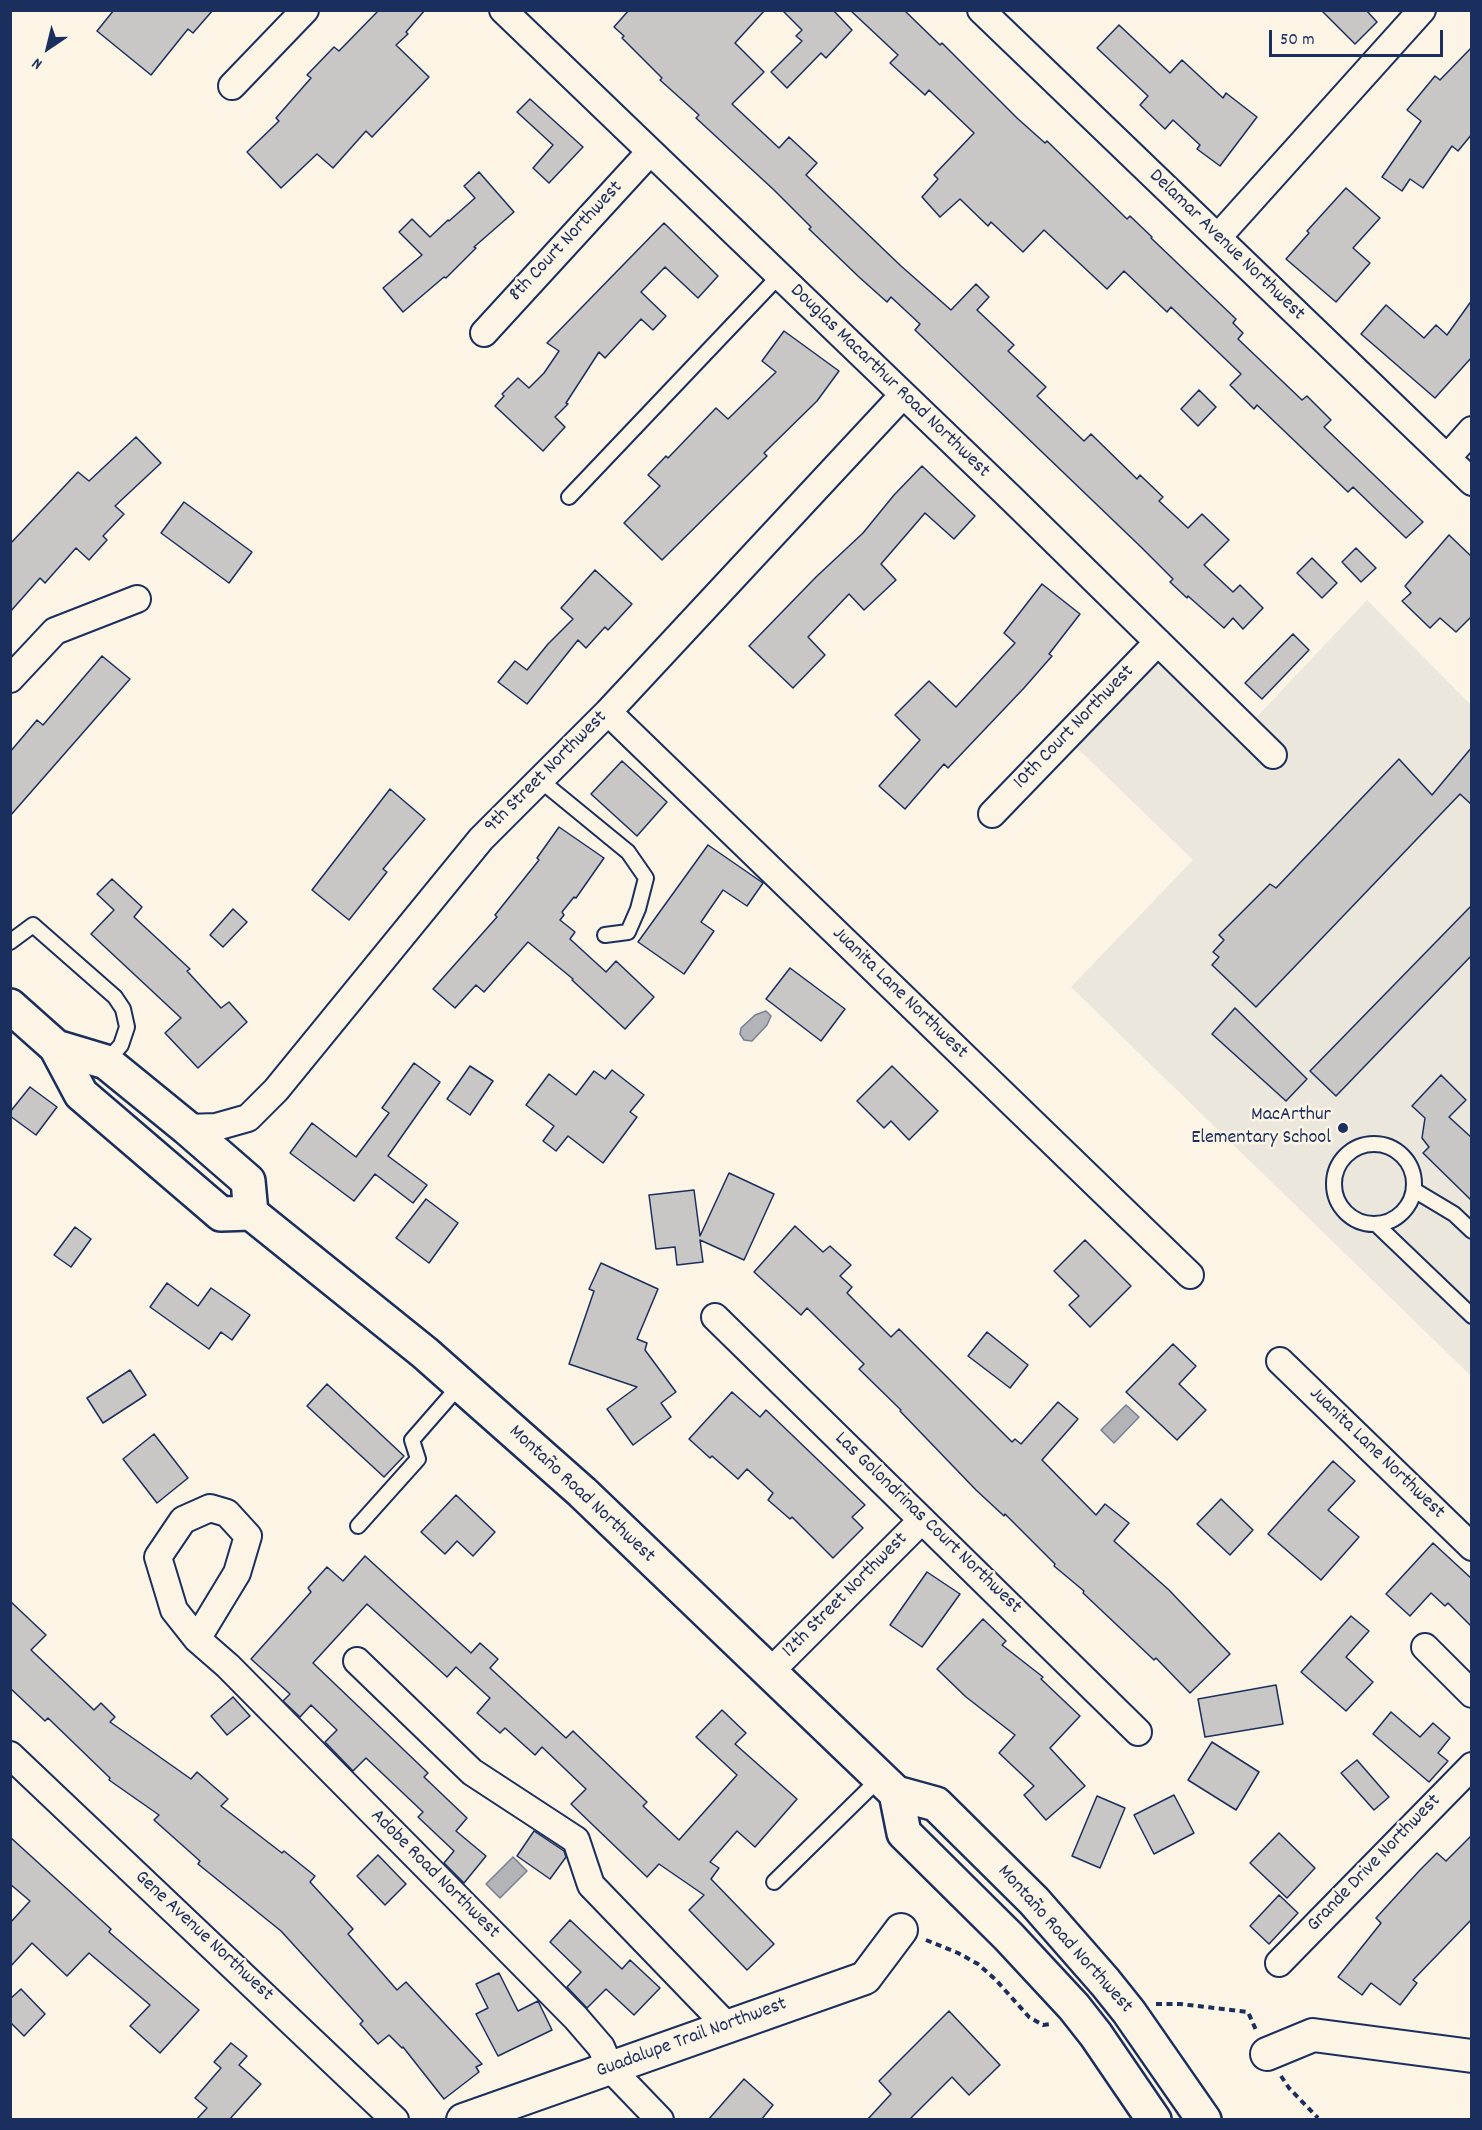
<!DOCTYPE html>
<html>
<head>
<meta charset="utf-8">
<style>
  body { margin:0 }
  #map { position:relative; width:1482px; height:2130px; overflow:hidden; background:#fcf5e5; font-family:Dekko,sans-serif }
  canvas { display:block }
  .frame { position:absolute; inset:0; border:12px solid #1b2f5e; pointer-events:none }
  .north { position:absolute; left:18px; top:18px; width:60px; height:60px; -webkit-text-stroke:4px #fcf5e5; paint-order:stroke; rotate:215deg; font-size:16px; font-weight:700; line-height:24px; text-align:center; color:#1b2f5e }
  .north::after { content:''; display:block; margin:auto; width:21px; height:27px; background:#1b2f5e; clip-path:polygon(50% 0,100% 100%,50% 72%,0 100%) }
  .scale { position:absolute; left:1269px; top:30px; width:174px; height:27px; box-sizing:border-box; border:3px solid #1b2f5e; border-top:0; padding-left:8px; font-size:18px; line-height:21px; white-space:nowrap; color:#1b2f5e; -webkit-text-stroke:4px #fcf5e5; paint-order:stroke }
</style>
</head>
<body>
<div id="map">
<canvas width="1482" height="2130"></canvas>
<div class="frame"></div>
<div class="north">N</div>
<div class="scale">50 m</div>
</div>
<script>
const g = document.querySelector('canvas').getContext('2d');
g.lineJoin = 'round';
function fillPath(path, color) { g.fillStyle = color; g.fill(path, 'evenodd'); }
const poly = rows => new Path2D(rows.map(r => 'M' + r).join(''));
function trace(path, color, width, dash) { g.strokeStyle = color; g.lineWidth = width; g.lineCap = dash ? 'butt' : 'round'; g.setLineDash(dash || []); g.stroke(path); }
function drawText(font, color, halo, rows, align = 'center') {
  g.font = font + ' Dekko,sans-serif'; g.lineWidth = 5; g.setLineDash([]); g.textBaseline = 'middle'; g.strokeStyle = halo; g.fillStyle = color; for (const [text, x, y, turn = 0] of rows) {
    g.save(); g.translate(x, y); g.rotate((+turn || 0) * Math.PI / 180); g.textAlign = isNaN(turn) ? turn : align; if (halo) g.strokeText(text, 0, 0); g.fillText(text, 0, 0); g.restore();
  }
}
fillPath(poly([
  [1367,600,1471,705,1471,1376,1071,987,1193,860,1074,745,1157,662,1235,740]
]), '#ece7dc');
const water = poly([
  [766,1011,771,1016,767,1025,752,1041,744,1040,740,1034,741,1028,755,1015,766,1011],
  [1126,1405,1139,1417,1114,1443,1101,1430,1126,1405],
  [513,1857,527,1871,500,1898,486,1884,513,1857]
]);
fillPath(water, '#b2b4b8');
trace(water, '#767f94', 1.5);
const building = poly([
  [114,10,213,10,193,33,188,29,151,75,97,31,114,10],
  [379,10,425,10,406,32,408,34,396,45,429,77,372,137,366,131,333,168,317,154,281,188,247,152,279,121,276,118,311,78,307,75,334,47,339,51,379,10],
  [629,10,765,10,735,43,764,72,732,104,779,148,789,137,817,163,806,175,901,266,951,310,976,284,989,297,977,310,1014,345,1008,351,1046,387,1037,396,1084,441,1091,434,1137,479,1140,475,1163,497,1159,501,1188,528,1202,514,1229,540,1204,565,1233,592,1240,585,1263,608,1243,629,1233,618,1224,628,1188,596,1187,598,1170,582,1173,579,1142,548,915,330,920,324,891,297,887,302,859,277,809,229,811,227,774,190,696,118,699,115,660,80,662,78,622,38,624,36,614,27,629,10],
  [782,10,833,10,852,30,826,58,821,53,787,88,771,72,802,41,796,36,802,30,782,10],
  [850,10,904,10,940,45,942,43,1017,118,1045,143,1047,141,1127,219,1130,216,1152,237,1151,238,1236,319,1233,323,1243,333,1238,339,1302,400,1307,396,1331,420,1324,427,1423,522,1406,538,1353,487,1348,492,1257,405,1254,409,1230,385,1241,374,1171,307,1167,312,1124,271,1107,289,1044,230,1023,252,991,222,988,226,960,199,940,217,922,197,938,179,934,175,974,133,929,90,925,95,890,63,898,55,850,10],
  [1321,10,1366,10,1377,22,1355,44,1321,10],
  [1119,25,1170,73,1182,60,1223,98,1226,93,1257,117,1220,166,1197,149,1200,145,1173,120,1165,129,1140,105,1148,96,1097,48,1119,25],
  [1472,47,1472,134,1458,151,1452,146,1423,188,1410,179,1402,191,1382,177,1421,121,1407,110,1435,76,1440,80,1472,47],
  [530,99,583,147,549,183,533,168,553,145,517,112,530,99],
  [479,172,514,212,474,247,476,248,446,278,444,277,403,312,383,288,422,255,399,232,412,219,430,237,448,220,449,221,475,198,464,186,479,172],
  [1346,188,1380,218,1353,248,1370,263,1336,302,1286,259,1309,233,1307,231,1346,188],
  [664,223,718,276,698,298,665,267,641,292,666,316,653,330,641,319,605,358,599,352,566,403,568,404,555,417,565,427,543,451,495,406,504,396,502,394,518,378,529,388,544,373,559,351,547,343,664,223],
  [1472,300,1472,357,1435,398,1361,334,1386,305,1424,338,1436,325,1447,335,1472,300],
  [784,331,839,371,817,401,764,453,767,456,662,560,624,523,660,486,648,475,666,456,668,458,716,408,728,419,776,372,762,361,784,331],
  [1199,390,1216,407,1198,426,1181,409,1199,390],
  [136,437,161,463,115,506,124,514,103,536,107,540,89,560,76,548,45,583,40,578,10,612,10,544,78,472,89,481,136,437],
  [922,466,975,516,954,539,925,513,881,564,896,580,864,610,849,594,808,637,825,655,793,688,749,646,816,577,863,533,894,495,922,466],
  [184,502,252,552,229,583,161,533,184,502],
  [1449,535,1472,557,1472,616,1456,632,1440,618,1430,628,1402,601,1411,593,1405,586,1449,535],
  [1356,548,1376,568,1361,582,1342,562,1356,548],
  [1312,558,1337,583,1322,598,1297,573,1312,558],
  [595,570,632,604,608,630,605,627,586,648,578,640,527,704,498,682,515,661,527,670,548,644,573,619,561,608,595,570],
  [1042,584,1080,614,1049,654,1052,656,1024,688,948,768,944,764,905,809,879,786,920,740,895,715,929,681,956,707,1015,643,1004,633,1042,584],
  [1293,634,1309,650,1262,699,1245,683,1293,634],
  [102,656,130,679,10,816,10,752,37,720,43,725,102,656],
  [1472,747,1472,805,1460,794,1256,1007,1212,965,1219,957,1213,952,1224,940,1219,935,1270,884,1276,888,1399,759,1432,795,1472,747],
  [622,761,667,802,637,836,591,794,622,761],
  [390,789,425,819,383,869,387,872,349,920,312,890,390,789],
  [559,827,604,858,576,898,574,897,562,912,564,915,560,920,575,932,570,939,606,972,616,961,654,997,625,1029,572,980,573,979,528,942,484,992,476,985,455,1008,433,989,497,917,495,915,539,860,537,858,559,827],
  [708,845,763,883,747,906,723,890,701,922,714,931,684,974,638,942,708,845],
  [112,879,142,907,134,917,190,969,187,971,221,1008,229,1002,247,1022,198,1068,165,1033,181,1018,91,934,114,910,97,894,112,879],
  [1472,905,1472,955,1336,1096,1310,1071,1472,905],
  [233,909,247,922,223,947,210,935,233,909],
  [790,968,845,1009,821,1041,766,999,790,968],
  [1235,1008,1307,1079,1286,1101,1212,1034,1235,1008],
  [414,1063,440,1082,388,1156,427,1185,413,1203,375,1174,354,1201,290,1153,312,1123,356,1157,389,1113,382,1108,414,1063],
  [470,1066,493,1081,470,1115,447,1099,470,1066],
  [892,1066,938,1111,909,1140,891,1121,884,1128,857,1101,892,1066],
  [612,1070,644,1095,630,1112,637,1117,603,1163,568,1136,556,1151,543,1141,554,1126,526,1105,549,1074,576,1095,594,1071,605,1079,612,1070],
  [1441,1075,1466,1100,1449,1117,1472,1138,1472,1201,1423,1153,1429,1147,1422,1138,1425,1118,1412,1106,1441,1075],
  [30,1087,57,1107,36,1135,10,1116,10,1112,30,1087],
  [729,1173,774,1194,744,1260,700,1240,703,1262,677,1265,675,1247,656,1249,649,1195,694,1190,700,1236,729,1173],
  [426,1199,458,1223,429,1263,396,1238,426,1199],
  [795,1226,823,1252,830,1246,851,1265,840,1276,852,1287,847,1293,891,1337,899,1329,1012,1442,1015,1439,1021,1444,1058,1402,1078,1419,1042,1460,1096,1515,1105,1504,1129,1523,1114,1541,1169,1590,1230,1654,1190,1693,1156,1658,1154,1660,1083,1593,1084,1591,1054,1566,1055,1564,1005,1514,1004,1516,976,1490,900,1411,901,1410,859,1369,864,1364,807,1308,801,1315,754,1272,795,1226],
  [75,1227,91,1239,71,1267,54,1255,75,1227],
  [1085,1240,1131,1286,1090,1327,1069,1305,1079,1296,1054,1271,1085,1240],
  [601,1263,658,1289,637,1339,647,1343,645,1350,676,1392,661,1403,671,1417,633,1445,607,1409,637,1387,569,1364,594,1291,589,1289,601,1263],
  [167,1283,198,1306,211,1288,250,1315,232,1340,221,1332,209,1349,150,1307,167,1283],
  [987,1332,1028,1365,1010,1388,968,1356,987,1332],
  [1173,1344,1196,1366,1179,1384,1206,1410,1177,1440,1126,1392,1173,1344],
  [130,1370,146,1395,103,1423,87,1398,130,1370],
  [327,1384,404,1456,384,1477,307,1406,327,1384],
  [732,1392,760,1417,766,1410,865,1505,852,1517,863,1528,833,1558,792,1517,790,1519,768,1500,773,1493,747,1469,738,1479,712,1456,710,1458,689,1439,732,1392],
  [154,1434,188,1478,157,1503,123,1459,154,1434],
  [1333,1461,1355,1481,1328,1510,1359,1537,1321,1580,1268,1534,1333,1461],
  [456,1495,495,1532,473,1556,457,1541,445,1554,421,1532,456,1495],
  [1221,1499,1253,1530,1230,1555,1197,1524,1221,1499],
  [1433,1543,1472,1579,1472,1627,1448,1603,1445,1606,1431,1593,1410,1616,1386,1594,1433,1543],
  [365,1556,471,1653,480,1643,498,1659,490,1668,566,1738,573,1731,647,1802,643,1806,679,1840,737,1775,696,1737,722,1710,746,1733,735,1744,797,1799,755,1847,737,1831,710,1862,719,1868,711,1879,774,1944,747,1970,689,1910,704,1895,659,1864,647,1877,571,1804,586,1789,542,1747,535,1755,505,1728,500,1733,477,1713,490,1698,456,1667,447,1677,367,1604,313,1663,428,1773,424,1777,467,1818,456,1831,486,1856,464,1883,444,1863,454,1851,418,1817,423,1812,366,1758,353,1771,325,1742,337,1730,311,1705,300,1717,283,1701,290,1694,251,1659,311,1592,308,1588,327,1567,343,1581,365,1556],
  [927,1572,960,1594,922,1647,890,1625,927,1572],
  [10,1601,46,1635,31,1650,94,1710,101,1703,115,1717,110,1722,191,1779,197,1772,228,1799,221,1806,282,1853,284,1851,315,1876,310,1882,353,1929,348,1934,397,1990,406,1982,482,2064,476,2067,479,2072,444,2099,403,2047,402,2048,389,2035,378,2044,360,2024,363,2021,281,1931,198,1864,200,1861,154,1820,159,1815,109,1780,110,1778,48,1718,45,1721,10,1688,10,1601],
  [1351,1616,1369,1631,1346,1657,1373,1682,1346,1711,1301,1672,1351,1616],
  [983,1619,1006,1641,1002,1645,1043,1677,1041,1679,1080,1716,1050,1748,1085,1786,1046,1820,1024,1795,1034,1786,999,1753,1015,1735,966,1697,937,1669,983,1619],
  [1276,1685,1283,1724,1205,1737,1198,1699,1276,1685],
  [233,1697,250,1716,227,1735,211,1716,233,1697],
  [1391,1712,1420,1737,1433,1723,1450,1738,1438,1753,1448,1761,1429,1782,1373,1734,1391,1712],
  [1212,1742,1259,1772,1236,1810,1188,1780,1212,1742],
  [1357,1760,1389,1797,1374,1810,1341,1773,1357,1760],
  [1174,1795,1194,1833,1154,1854,1134,1815,1174,1795],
  [1097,1796,1125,1808,1100,1868,1072,1856,1097,1796],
  [534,1831,564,1851,566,1857,550,1879,517,1856,534,1831],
  [1279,1833,1315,1868,1287,1898,1250,1863,1279,1833],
  [1472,1835,1472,1919,1413,1980,1417,1983,1400,2005,1371,1983,1362,1995,1338,1977,1381,1923,1376,1918,1420,1870,1437,1853,1446,1861,1472,1835],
  [10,1837,111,1929,109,1932,199,2010,160,2053,130,2026,150,2005,89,1953,67,1976,32,1943,10,1967,10,1923,30,1901,10,1884,10,1837],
  [378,1855,406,1884,385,1905,357,1876,378,1855],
  [1279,1895,1298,1913,1269,1944,1250,1926,1279,1895],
  [570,1920,622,1969,630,1960,660,1988,634,2015,606,1989,587,2008,567,1987,581,1972,550,1942,570,1920],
  [499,1973,518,2011,538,2001,552,2030,498,2056,476,2014,488,2008,476,1984,499,1973],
  [21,1989,45,2014,24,2036,10,2022,10,1999,21,1989],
  [949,2011,1000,2065,969,2095,952,2077,909,2120,867,2120,891,2094,879,2081,949,2011],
  [231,2043,247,2056,239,2065,261,2084,229,2120,196,2120,207,2108,195,2098,221,2068,214,2062,231,2043],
  [744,2079,773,2105,761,2120,708,2120,744,2079]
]);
fillPath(building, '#c8c7c6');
trace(building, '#1b2f5e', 1.5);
const service = poly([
  [569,497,779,276],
  [540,780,628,852,646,878,638,909,628,932,605,935],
  [10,942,33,925,115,997,123,1009,127,1027,121,1045,106,1062],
  '1334 1184a40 40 0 1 1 80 0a40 40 0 1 1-80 0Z',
  [1414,1190,1454,1214,1472,1231],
  [1377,1225,1472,1316],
  [358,1526,418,1459,412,1440,460,1385],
  [774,1882,880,1778]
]);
const minor = poly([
  [503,10,1013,500,1273,755],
  [981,10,1472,482],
  [232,86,305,10],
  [1218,237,1422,10],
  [484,333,650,152],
  [1447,458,1472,430],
  [10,679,55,631,137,599],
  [608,712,1190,1275],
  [992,814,1158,642],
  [187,1128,216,1127,248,1118,276,1090,481,839,608,712,903,395],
  [715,1317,1138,1732],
  [1280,1361,1472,1547],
  [197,1639,237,1573,248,1536,227,1513,210,1508,183,1520,158,1557,174,1610,197,1639,228,1666,576,2018,601,2047,610,2068,660,2120],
  [1425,1647,1472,1694],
  [357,1661,472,1772,576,1840,591,1885,727,2026],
  [769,1673,922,1520],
  [10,1755,395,2120],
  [1279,1963,1472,1766]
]);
const tertiary = poly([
  [1267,2054,1313,2035,1472,2056],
  [463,2120,865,1978,901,1930]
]);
const primary = poly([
  [10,1006,56,1047,81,1094,221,1214,251,1213,425,1353,582,1492,896,1793,936,1804,1034,1901,1105,1982,1129,2012,1204,2120],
  [56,1047,106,1062,187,1128,248,1181,251,1213],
  [896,1793,904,1833,1009,1937,1074,2007,1096,2035,1154,2120]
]);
trace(service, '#1b2f5e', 18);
trace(minor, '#1b2f5e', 30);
trace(tertiary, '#1b2f5e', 36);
trace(primary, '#1b2f5e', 38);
trace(poly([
  [926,1940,958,1953,978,1964,995,1979,1029,2017,1043,2025,1052,2024],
  [1156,2004,1180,2004,1248,2012,1256,2030],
  [1281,2076,1289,2088,1318,2118]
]), '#1b2f5e', 4, [6, 4.5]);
trace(service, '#fcf5e5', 14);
trace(minor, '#fcf5e5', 26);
trace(tertiary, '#fcf5e5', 32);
trace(primary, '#fcf5e5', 33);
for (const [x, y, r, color] of [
  [1343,1128,6,"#1b2f5e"]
]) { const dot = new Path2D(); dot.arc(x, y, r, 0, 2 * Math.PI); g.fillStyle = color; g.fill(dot); trace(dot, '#fcf5e5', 2); }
drawText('20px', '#1b2f5e', '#fcf5e5', [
  ["8th Court Northwest",567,242,-47],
  ["Delamar Avenue Northwest",1226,246,44],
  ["Douglas Macarthur Road Northwest",889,382,44],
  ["10th Court Northwest",1075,728,-46],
  ["9th Street Northwest",547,773,-45],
  ["Juanita Lane Northwest",899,994,44],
  ["Juanita Lane Northwest",1376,1454,44],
  ["Montaño Road Northwest",581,1495,43],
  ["Las Golondrinas Court Northwest",927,1524,44],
  ["12th Street Northwest",846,1596,-45],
  ["Grande Drive Northwest",1375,1864,-46],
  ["Adobe Road Northwest",434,1875,45],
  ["Gene Avenue Northwest",203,1937,43],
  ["Montaño Road Northwest",1064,1940,48],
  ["Guadalupe Trail Northwest",692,2039,-20]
]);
drawText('20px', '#1b2f5e', '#fcf5e5', [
  ["MacArthur",1331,1116],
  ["Elementary School",1331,1139]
], 'right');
</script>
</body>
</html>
